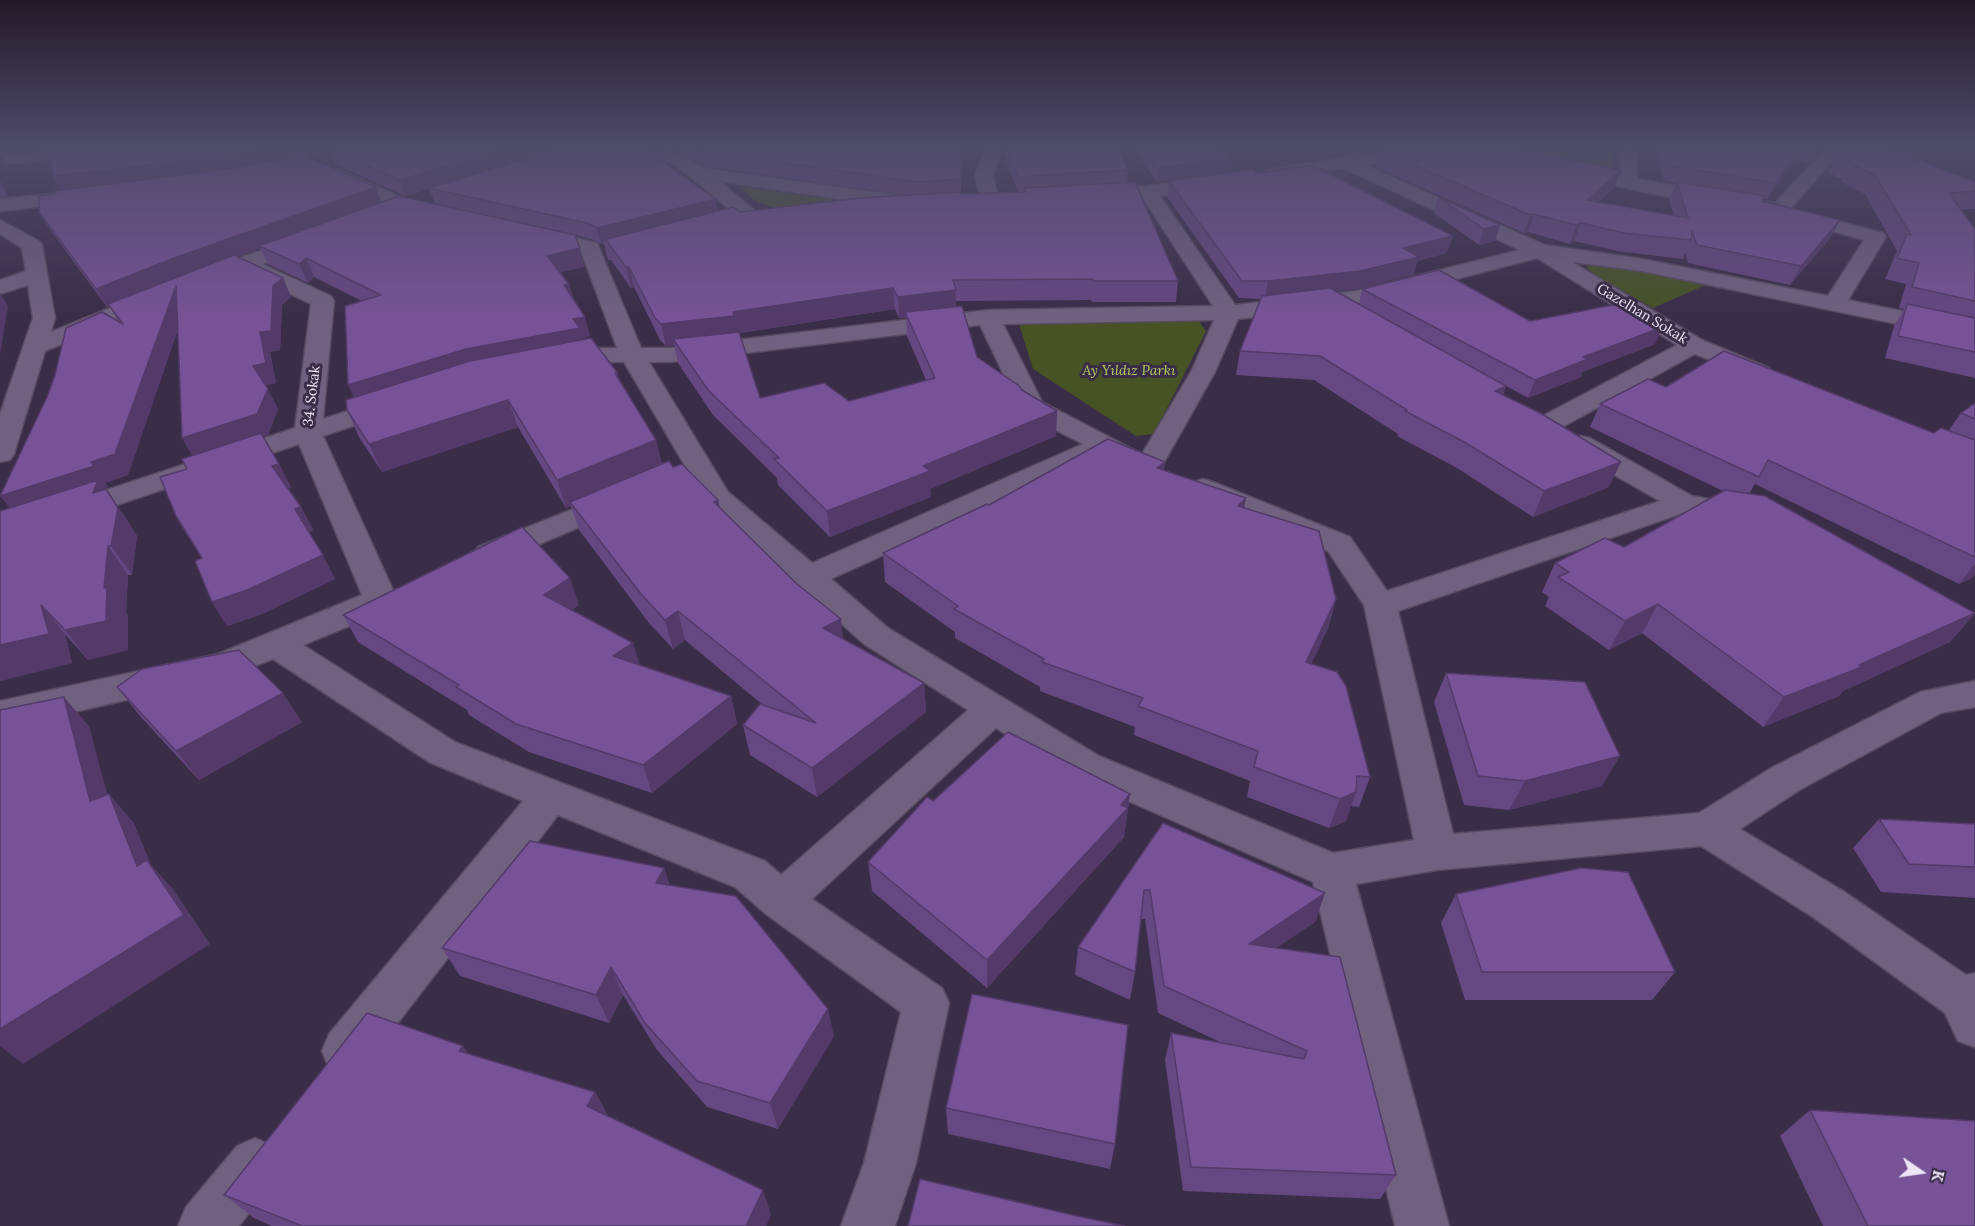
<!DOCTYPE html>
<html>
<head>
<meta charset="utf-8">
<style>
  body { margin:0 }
  #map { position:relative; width:1975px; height:1226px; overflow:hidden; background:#3a2d47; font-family:Lora,serif }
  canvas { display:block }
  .north { position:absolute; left:1891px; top:1142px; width:60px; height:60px; -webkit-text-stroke:4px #3a2d47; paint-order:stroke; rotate:103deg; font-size:16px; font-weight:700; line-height:24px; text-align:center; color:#ece4f5 }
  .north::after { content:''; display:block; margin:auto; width:21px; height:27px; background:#ece4f5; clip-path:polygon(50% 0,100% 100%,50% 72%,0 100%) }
</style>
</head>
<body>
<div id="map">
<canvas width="1975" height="1226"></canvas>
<div class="north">K</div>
</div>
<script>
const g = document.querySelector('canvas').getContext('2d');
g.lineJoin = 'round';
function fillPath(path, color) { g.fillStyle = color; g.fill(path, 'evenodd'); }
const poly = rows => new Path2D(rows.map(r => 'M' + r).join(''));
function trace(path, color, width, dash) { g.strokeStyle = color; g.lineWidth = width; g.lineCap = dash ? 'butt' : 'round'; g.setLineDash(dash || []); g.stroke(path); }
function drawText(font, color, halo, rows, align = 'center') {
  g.font = font + ' Lora,serif'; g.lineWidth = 6; g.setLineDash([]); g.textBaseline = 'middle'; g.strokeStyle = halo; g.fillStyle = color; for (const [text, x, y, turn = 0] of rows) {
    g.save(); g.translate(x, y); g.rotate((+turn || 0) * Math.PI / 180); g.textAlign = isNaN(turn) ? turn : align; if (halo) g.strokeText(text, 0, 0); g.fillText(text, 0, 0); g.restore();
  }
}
fillPath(poly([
  [1486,146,1614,146,1612,175],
  [740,187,847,201,780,209,771,207,754,200],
  [1591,263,1602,263,1710,283,1653,308,1595,275,1586,267],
  [1025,321,1199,321,1206,331,1154,434,1136,436,1033,369,1019,324]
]), '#475225');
const minor = poly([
  [61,146,100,146,97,150,91,151,14,164,8,163,5,159,8,155,14,154,61,146],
  [646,146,667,146,702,168,908,197,915,199,917,203,915,207,908,209,719,181,755,211,758,215,755,219,748,221,741,219,691,177,646,146],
  [986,146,1003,146,993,175,999,201,997,205,990,207,983,205,981,201,975,175,986,146],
  [1420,146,1461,146,1458,150,1452,151,1365,165,1545,245,1642,259,1828,296,1864,240,1786,218,1784,215,1779,216,1659,195,1568,175,1565,171,1568,167,1574,166,1619,175,1620,146,1637,146,1637,179,1775,203,1827,147,1874,146,1872,150,1838,155,1790,209,1883,233,1886,237,1848,300,1975,326,1975,340,1642,271,1572,262,1702,340,1769,368,1772,373,1769,378,1760,380,1695,354,1555,431,1546,433,1537,431,1533,425,1537,419,1677,345,1537,258,1356,305,1238,319,1215,372,1158,473,1148,475,1138,473,1103,455,831,579,888,628,1099,756,1333,853,1414,840,1364,605,1328,551,1193,494,1189,488,1193,482,1203,479,1213,482,1350,537,1387,591,1660,501,1570,450,1566,444,1570,438,1580,436,1590,438,1692,496,1753,507,1758,513,1753,519,1743,522,1686,512,1398,611,1453,834,1699,813,1773,767,1920,692,1975,681,1975,707,1941,713,1801,789,1740,829,1843,891,1966,975,1975,973,1975,1047,1958,1041,1945,1013,1813,917,1701,846,1437,870,1356,884,1449,1226,1395,1226,1313,882,1071,776,996,728,812,899,942,988,949,1003,916,1163,895,1226,841,1226,864,1163,901,1012,766,914,735,887,558,815,363,1068,346,1074,329,1068,322,1051,329,1034,523,801,429,762,273,659,226,677,0,729,0,701,218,654,362,595,299,444,0,544,0,525,295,428,311,304,243,271,205,284,197,283,194,278,197,273,306,235,313,237,316,241,313,245,262,264,331,296,334,301,323,419,394,396,403,399,407,404,403,409,323,436,393,590,400,598,393,608,303,645,455,742,765,861,781,875,968,710,864,644,707,503,624,362,598,362,560,369,551,367,548,362,551,357,598,348,617,348,581,251,527,238,524,234,527,230,534,228,597,243,641,348,670,348,988,310,1213,306,1143,198,1089,199,1087,195,1089,191,1096,189,1148,186,1212,178,1218,179,1221,183,1218,187,1160,196,1235,305,1356,291,1520,250,1343,168,1272,179,1266,178,1263,174,1266,170,1272,169,1420,146],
  [1214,320,1191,372,1142,454,1042,402,1003,324,1214,320],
  [980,325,1022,413,1083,444,812,563,728,492,649,362,670,362,980,325],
  [337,169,410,201,441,208,444,212,441,216,434,218,397,209,331,178,328,174,331,170,337,169],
  [84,191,91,193,93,197,91,201,0,211,0,199,84,191],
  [0,220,39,241,42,245,55,318,51,332,147,293,155,291,163,293,166,298,163,303,45,351,14,454,10,460,0,462,0,414,33,318,28,285,0,294,0,280,26,271,22,248,0,234,0,220],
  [616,492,626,495,631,501,626,507,500,561,489,564,478,561,474,554,478,547,616,492],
  [255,1138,273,1146,281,1164,273,1182,239,1226,178,1226,186,1207,237,1146,255,1138]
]);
trace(minor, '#564b61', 3);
fillPath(minor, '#70627f');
fillPath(poly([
  [48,146,566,146,405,196,335,164,330,150,305,156,381,202,435,204,429,188,567,146,659,146,664,150,667,164,718,211,740,212,904,195,703,166,671,146,961,146,961,194,1024,192,1018,192,1003,152,1003,146,1117,146,1128,170,1127,183,1178,281,1176,302,1092,302,1091,300,956,301,956,307,977,357,1022,390,1057,411,1056,436,930,489,931,497,830,537,778,485,777,478,713,415,678,363,674,345,666,346,660,340,634,287,631,288,611,260,608,260,604,244,601,244,591,239,575,235,584,267,560,272,590,336,582,338,583,340,617,372,619,380,656,440,662,464,673,467,718,500,720,507,843,639,924,683,926,712,817,797,750,755,743,725,764,706,685,640,673,649,649,623,579,530,571,506,566,508,518,427,382,472,359,437,347,410,354,398,362,301,314,277,308,283,268,264,260,248,237,257,283,278,291,297,282,305,280,350,270,352,276,383,265,385,278,409,268,435,263,436,291,487,288,488,301,507,313,530,309,532,335,579,262,614,227,626,212,602,202,558,187,469,192,455,178,329,128,475,105,483,108,487,104,488,125,517,137,536,132,575,128,575,126,613,128,616,128,650,88,660,65,634,72,663,0,681,9,508,118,321,109,306,107,307,49,228,39,212,56,194,62,190],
  [895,309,899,318,906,318,907,336,926,380,849,401,760,398,740,333],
  [1131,146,1215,146,1232,157,1230,172,1157,182],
  [1343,146,1507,146,1621,170,1615,187,1598,202,1674,216,1669,199,1676,183,1664,181,1654,146,1827,146,1809,163,1797,158,1767,199,1764,199,1763,202,1840,220,1830,238,1790,285,1688,263,1685,253,1683,259,1617,251,1574,241,1570,244,1528,232,1524,233,1375,167,1379,150,1382,150,1354,154],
  [1836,153,1975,182,1975,209,1961,210,1975,229,1975,378,1885,358,1894,326,1904,309,1899,308,1906,284,1885,279,1897,251,1865,194,1841,182,1842,179,1827,172],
  [1257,173,1447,253,1417,261,1414,274,1356,289,1336,291,1359,304,1362,289,1655,344,1582,372,1581,377,1528,398,1499,382,1506,386,1503,395,1609,487,1533,517,1457,468,1397,436,1398,434,1314,380,1236,375,1240,351,1260,299,1239,298,1167,197,1169,181],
  [0,181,8,196,0,197],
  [1438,197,1500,225,1495,241,1479,245,1434,213],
  [1666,387,1934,433,1949,430,1961,413,1975,403,1975,574,1972,578,1959,584,1755,484,1749,494,1975,613,1950,642,1843,691,1839,696,1763,727,1642,633,1609,650,1545,606,1549,597,1542,592,1555,563,1624,547,1723,491,1590,427,1600,404],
  [1164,470,1246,498,1244,508,1336,599,1328,628,1311,664,1370,777,1359,807,1351,806,1346,821,1329,828,1247,797,1250,781,1134,735,1135,727,1040,691,1040,687,955,638,955,632,885,582,883,553,989,505],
  [579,605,572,610,640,665,731,696,737,724,652,793,529,752,469,715,467,710,358,642,343,615],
  [1446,673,1602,786,1509,810,1464,805,1434,702],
  [117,687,302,722,199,780,140,716],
  [1130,794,1124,837,987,988,872,891,868,862,933,801],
  [1879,819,1975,824,1975,898,1881,892,1853,848],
  [1163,823,1325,893,1315,922,1276,948,1396,1175,1380,1199,1183,1191,1165,1060,1171,1033,1222,1043,1158,1013,1145,919,1141,919,1135,972,1130,1000,1075,975,1078,947],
  [664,868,670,886,834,1036,778,1129,707,1107,657,1050,623,995,609,1023,460,976,442,948],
  [1456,894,1675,972,1652,1000,1465,1000,1441,923],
  [468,1054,595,1092,608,1116,771,1214,766,1226,272,1226,254,1218,224,1195],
  [946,1108,1115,1144,1110,1169,948,1134],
  [1810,1110,1975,1226,1823,1226,1780,1136]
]), '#654781');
fillPath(poly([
  [0,146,48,146,8,153,3,159,5,163,0,164],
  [278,146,351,146,329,149,330,150,242,170,62,191,53,176],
  [514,146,566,146,405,196,400,180],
  [1355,146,1407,146,1354,154],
  [1802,146,1803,146,1797,158,1767,199,1775,183],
  [1819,146,1827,146,1809,163,1817,148],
  [1232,157,1230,172,1157,182,1158,168],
  [1621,170,1615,187,1580,218,1587,200],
  [376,187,382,204,259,246,260,248,183,276,107,307,96,289,174,258],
  [716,199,719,214,606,240,603,240,604,244,601,244,597,228],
  [1534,214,1528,232,1524,233,1530,215],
  [1840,220,1830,238,1790,285,1801,266],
  [1581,223,1574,241,1570,244,1576,225],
  [1500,225,1495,241,1479,245,1484,229],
  [1453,236,1447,253,1417,261,1414,274,1356,289,1265,299,1268,281],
  [580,248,584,267,552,274,547,256],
  [306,258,314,277,308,283,299,264],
  [626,267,629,267,634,287,631,288],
  [283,278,291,297,282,305,280,350,270,352,276,383,263,386,253,366,260,332,273,286],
  [569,284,575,303,564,285],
  [176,286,186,305,128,475,105,483,108,487,104,488,117,508,17,517,0,496,91,462],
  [893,288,895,309,737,333,673,339,674,345,666,346,661,324,733,312],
  [956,290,956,312,905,312,906,318,899,318,898,297],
  [0,293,8,306,0,355],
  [585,317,590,336,582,338,585,348,358,406,348,385,466,349],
  [1663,327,1655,344,1582,372,1581,377,1528,398,1535,380,1583,357],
  [1506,386,1497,411,1495,391],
  [268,389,278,409,268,435,194,459,182,438],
  [508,400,518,427,382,472,369,444],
  [1057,411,1056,436,930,489,931,497,830,537,827,511,923,466],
  [656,440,663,468,570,502,571,506,566,508,557,480],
  [1165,462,1161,490,1157,468],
  [1621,462,1609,487,1533,517,1544,491],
  [279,464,291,487,284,489,272,466],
  [106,489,137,536,132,575,111,546],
  [1246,498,1240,526,1238,506],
  [718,500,724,529,714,502],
  [301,507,313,530,308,532,295,509],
  [108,546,128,575,126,613,128,616,128,650,88,660,65,630,104,588],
  [323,555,335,579,262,614,227,626,212,602],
  [1975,564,1975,574,1972,578,1959,584],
  [570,578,579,605,554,623,544,595],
  [1336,599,1328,628,1298,692,1306,662],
  [1658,604,1642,633,1609,650,1625,621],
  [41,605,65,634,72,663,0,681,0,645],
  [678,611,685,640,673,649,665,620],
  [1975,613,1950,642,1843,691,1839,696,1763,727,1784,697],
  [841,619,844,648,823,628],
  [633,643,642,671,613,656],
  [924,683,926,712,817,797,812,768],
  [283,693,302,722,199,780,176,751],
  [731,696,737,724,652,793,643,765],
  [64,697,89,726,117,830,90,801],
  [1620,756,1602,786,1509,810,1525,781],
  [1356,792,1346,821,1329,828,1340,799],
  [109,794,134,823,151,865,173,889,210,944,23,1064,0,1046,0,1029,137,866],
  [1130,794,1124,837,987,988,987,960],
  [664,868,674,897,656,883],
  [1325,893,1315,922,1241,972,1249,944],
  [611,967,623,995,609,1023,596,995],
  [828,1009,834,1036,778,1129,770,1103],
  [463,1046,481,1072,459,1051],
  [595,1092,609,1118,587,1106],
  [763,1190,771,1214,766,1226,746,1226]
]), '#533a69');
const building = poly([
  [48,146,278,146,235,155,53,176,48,146],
  [345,146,514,146,400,180,329,149,345,146],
  [567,146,659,146,664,150,641,147,716,199,597,228,587,223,429,188,567,146],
  [692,146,961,146,961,179,918,182,700,151,692,146],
  [1006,146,1117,146,1128,170,1018,177,1006,146],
  [1142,146,1215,146,1232,157,1158,168,1142,146],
  [1403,146,1507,146,1621,170,1587,200,1688,218,1677,182,1766,196,1762,201,1840,220,1801,266,1697,245,1692,231,1691,240,1624,233,1581,223,1576,225,1534,214,1530,215,1379,150,1403,146],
  [1664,146,1802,146,1775,183,1671,166,1664,146],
  [1843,146,1884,146,1975,182,1975,191,1949,193,1975,229,1975,301,1912,287,1919,263,1897,258,1907,234,1911,235,1875,175,1850,163,1852,160,1836,153,1843,146],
  [302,155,376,187,174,258,96,289,39,212,39,196,56,194,55,191,235,168,302,155],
  [1312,165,1453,236,1403,248,1419,257,1360,271,1268,281,1242,281,1169,181,1252,169,1257,173,1312,165],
  [1135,182,1178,281,1093,281,1093,279,953,280,956,290,898,297,893,288,733,312,734,316,661,324,655,318,629,267,626,267,606,240,603,240,733,207,740,212,859,198,961,192,961,194,1025,192,1024,188,1135,182],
  [399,196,575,235,580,248,547,256,569,284,564,285,585,317,573,319,580,328,466,349,348,385,345,306,381,295,306,258,299,264,259,246,399,196],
  [1438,197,1500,225,1484,229,1438,197],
  [234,255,283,278,273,286,271,331,260,332,266,363,253,366,268,389,257,414,182,438,176,286,115,454,91,462,94,466,0,496,47,397,55,375,66,328,102,312,123,324,108,304,234,255],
  [1439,270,1530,321,1617,304,1663,327,1583,357,1588,359,1535,380,1362,289,1439,270],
  [1330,288,1506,386,1495,391,1542,414,1621,462,1544,491,1466,443,1405,411,1407,410,1320,356,1240,351,1262,296,1330,288],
  [1907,304,1975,318,1975,352,1898,336,1907,304],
  [962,306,977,357,1018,385,1022,390,1057,411,923,466,930,471,827,511,774,459,779,458,708,390,673,339,739,332,760,398,824,383,849,401,935,378,905,312,962,306],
  [591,338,617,372,615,373,656,440,557,480,508,400,369,444,347,410,346,400,470,361,591,338],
  [1724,351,1934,433,1941,428,1975,440,1975,557,1768,460,1759,477,1600,404,1648,379,1666,387,1724,351],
  [1975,403,1975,419,1961,413,1975,403],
  [261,433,279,464,272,466,301,507,295,509,323,555,247,590,212,602,195,561,202,558,176,516,160,477,187,469,182,459,261,433],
  [1108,439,1165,462,1157,468,1246,498,1238,506,1319,531,1336,599,1306,662,1337,672,1346,686,1370,777,1357,776,1356,792,1340,799,1254,767,1258,751,1138,706,1143,698,1042,662,1044,659,954,609,958,606,883,553,987,504,989,505,1108,439],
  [669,461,673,467,682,464,718,500,714,502,797,584,841,619,823,628,924,683,812,768,743,725,760,704,816,723,678,611,665,620,641,594,570,502,669,461],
  [98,480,93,493,106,489,118,508,111,546,108,546,104,588,107,587,106,621,65,630,41,605,49,634,0,645,0,511,98,480],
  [1725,490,1765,496,1975,613,1859,665,1862,667,1784,697,1658,604,1625,621,1558,577,1569,572,1555,563,1605,538,1624,547,1725,490],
  [522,527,570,578,544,595,633,643,613,656,731,696,643,765,516,724,456,687,459,685,343,615,522,527],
  [239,650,283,693,176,751,117,687,142,669,239,650],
  [1446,673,1585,682,1620,756,1525,781,1478,776,1446,673],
  [64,697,90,801,109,794,137,866,147,860,184,915,0,1029,0,710,64,697],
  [1008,732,1130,794,1121,805,1128,808,987,960,868,862,927,797,933,801,1008,732],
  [1879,819,1975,824,1975,867,1909,864,1879,819],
  [1163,823,1325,893,1249,944,1340,957,1396,1175,1191,1167,1171,1033,1304,1059,1307,1051,1164,986,1150,890,1144,890,1135,972,1078,947,1163,823],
  [530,841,664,868,656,883,736,896,828,1009,770,1103,697,1081,645,1023,611,967,596,995,442,948,530,841],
  [1581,868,1628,872,1675,972,1482,972,1456,894,1581,868],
  [972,994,1128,1025,1115,1144,946,1108,972,994],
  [367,1013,463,1046,459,1051,595,1092,587,1106,763,1190,746,1226,302,1226,224,1195,367,1013],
  [1810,1110,1975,1121,1975,1226,1868,1226,1810,1110],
  [920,1179,1077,1216,1125,1226,908,1226,920,1179]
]);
fillPath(building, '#765396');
trace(building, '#533a69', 1.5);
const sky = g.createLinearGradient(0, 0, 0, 318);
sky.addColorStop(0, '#201927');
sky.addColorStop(0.46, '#4f4c69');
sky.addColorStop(1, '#4f4c6900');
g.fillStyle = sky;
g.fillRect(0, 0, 1975, 318);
drawText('14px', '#ece4f5', '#3a2d47', [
  ["Gazelhan Sokak",1642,314,31],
  ["34. Sokak",312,396,-83]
]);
drawText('italic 14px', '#b3cd61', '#3a2d47', [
  ["Ay Yıldız Parkı",1129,371]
]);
</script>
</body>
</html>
